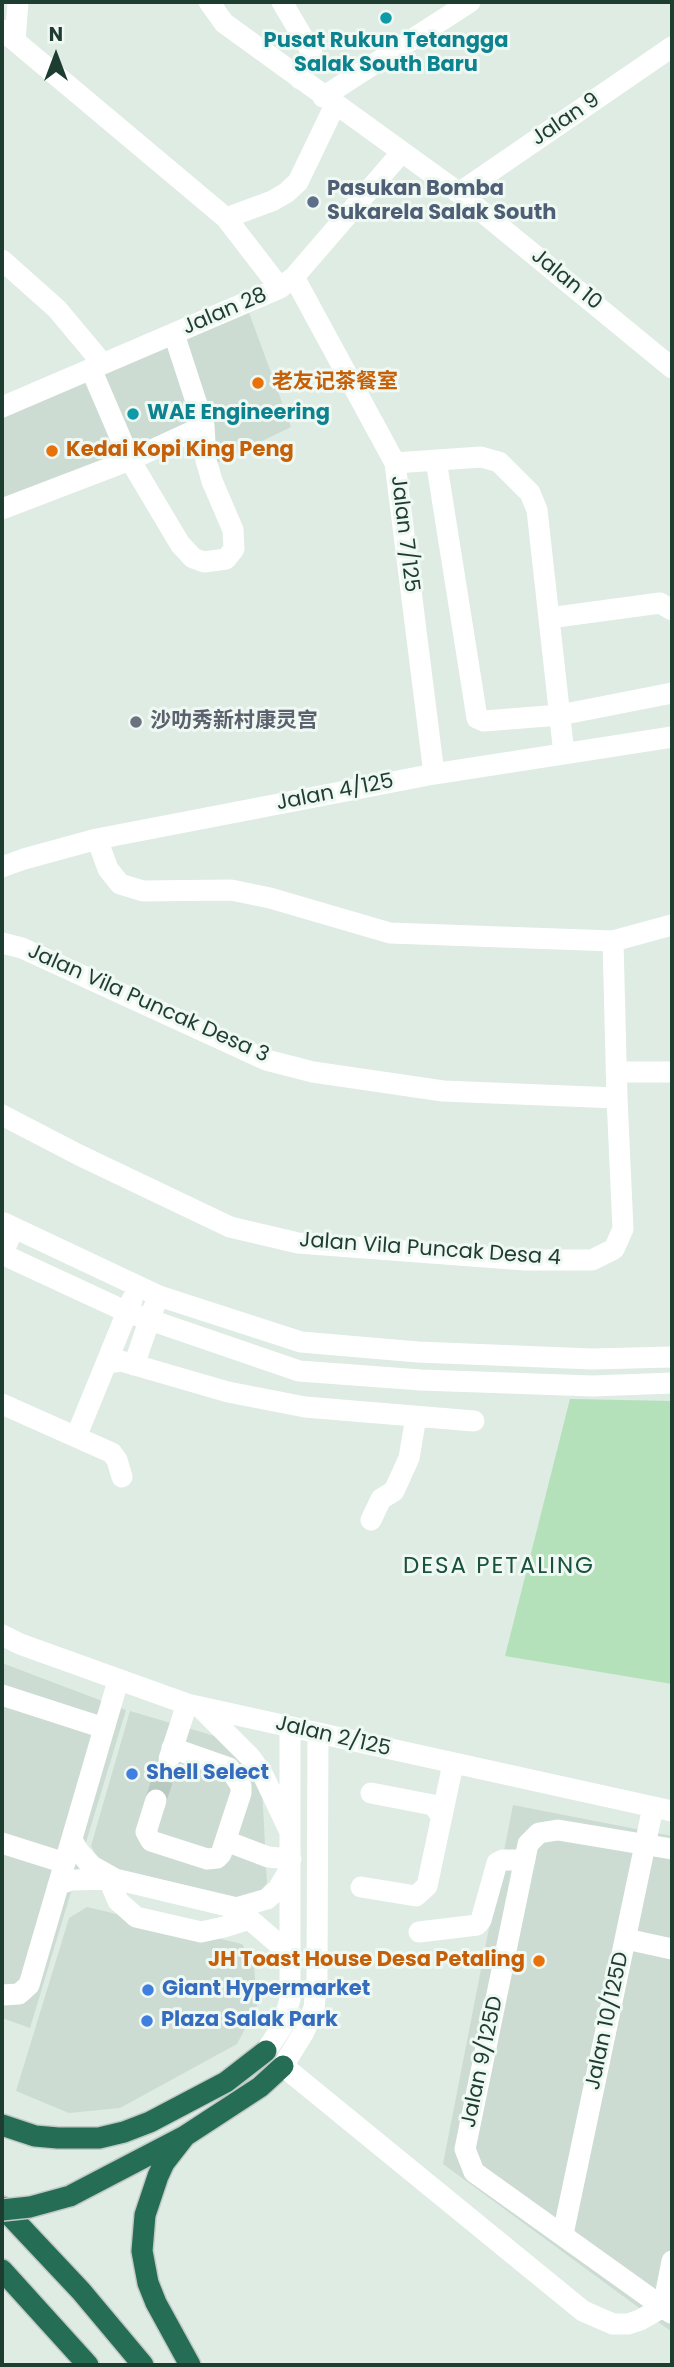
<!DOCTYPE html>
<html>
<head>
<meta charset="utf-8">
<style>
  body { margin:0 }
  #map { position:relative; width:674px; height:2367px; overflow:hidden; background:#deece4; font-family:Poppins,sans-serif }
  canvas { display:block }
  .frame { position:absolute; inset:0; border:4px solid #1e3d31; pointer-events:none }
  .north { position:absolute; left:21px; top:21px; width:70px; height:70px; -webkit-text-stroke:5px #eff8f2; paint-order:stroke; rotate:0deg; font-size:19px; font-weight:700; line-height:28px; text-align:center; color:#1e3d31 }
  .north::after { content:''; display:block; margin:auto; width:24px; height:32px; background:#1e3d31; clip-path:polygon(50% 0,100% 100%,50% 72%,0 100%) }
</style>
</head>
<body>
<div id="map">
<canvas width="674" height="2367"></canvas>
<div class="frame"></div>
<div class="north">N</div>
</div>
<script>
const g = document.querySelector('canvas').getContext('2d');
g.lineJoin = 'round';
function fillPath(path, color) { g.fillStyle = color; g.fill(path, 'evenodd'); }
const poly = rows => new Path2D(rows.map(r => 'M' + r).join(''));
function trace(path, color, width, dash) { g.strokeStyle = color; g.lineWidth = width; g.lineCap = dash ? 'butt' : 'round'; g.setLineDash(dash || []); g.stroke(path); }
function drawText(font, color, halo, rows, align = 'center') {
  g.font = font + ' Poppins,"Noto Sans SC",sans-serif'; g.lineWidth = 6; g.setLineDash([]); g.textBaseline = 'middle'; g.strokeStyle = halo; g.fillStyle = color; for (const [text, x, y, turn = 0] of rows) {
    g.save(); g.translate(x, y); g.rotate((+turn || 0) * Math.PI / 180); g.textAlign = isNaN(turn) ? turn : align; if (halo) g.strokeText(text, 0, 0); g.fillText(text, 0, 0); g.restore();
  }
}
fillPath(poly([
  [248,310,291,427,215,464,207,421,2,504,2,414],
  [2,1663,126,1710,30,2028,2,2018],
  [130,1711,218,1737,246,1761,262,1787,267,1883,257,1895,246,1899,102,1866,91,1846],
  [513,1805,672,1836,672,2332,443,2164],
  [87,1907,242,1944,254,1965,257,2006,237,2044,120,2108,69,2113,16,2091,69,1918]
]), '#ccdcd3');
fillPath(poly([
  [570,1399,672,1401,672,1684,505,1656]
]), '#b4e0ba');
trace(poly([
  [156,1800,169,1759]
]), '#b8c9c0', 21, [21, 10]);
const highway = poly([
  [2,2125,35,2136,58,2138,99,2138,124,2132,150,2122,226,2082,266,2051],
  [185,2136,164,2163,158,2176,145,2215,142,2251,148,2283,156,2303,190,2365],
  [70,2196,185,2136,260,2087,283,2066],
  [2,2207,81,2291,143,2365],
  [2,2270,88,2365]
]);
trace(highway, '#c0c9c5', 24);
trace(poly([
  [209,2,224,23,459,193,672,368],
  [282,2,312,53,300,79],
  [2,30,226,218,280,288],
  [15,41,18,2],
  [323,97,470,2],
  [459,193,672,47],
  [226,218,272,201,286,193,298,182,335,105],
  [2,260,57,309,103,364],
  [294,277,395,463,434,774],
  [91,369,130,460,180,544,193,558,204,562,226,559,234,549,233,530,212,481,206,460,204,426,174,334],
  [2,407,280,288,294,277,401,153],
  [436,460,477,718,484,721,560,715,672,693],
  [395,463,481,457,499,462,530,493,537,510,564,754],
  [2,509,130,460,204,426],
  [549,618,660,603,672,610],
  [97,839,108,869,120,884,143,891,231,890,270,898,390,933,613,941,672,925],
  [2,867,24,859,97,839,434,774,672,737],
  [2,943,22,948,266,1060,313,1072,443,1091,617,1098],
  [616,1072,672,1072],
  [2,1115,79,1155,230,1227,298,1243,525,1260,592,1260,614,1249,623,1229,617,1098,613,941],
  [4,1223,159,1296,301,1342,418,1352,592,1359,672,1357],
  [14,1228,2,1254,127,1312,299,1371,421,1380,593,1386,672,1383],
  [107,1363,121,1361,228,1392,305,1407,474,1421],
  [134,1365,154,1307],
  [2,1404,112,1453,117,1460,122,1477],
  [76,1437,132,1300],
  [371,1520,381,1499,394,1491,409,1458,416,1417],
  [2,1635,20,1644,187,1704,672,1811],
  [2,1695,104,1728],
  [200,1707,251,1758,264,1777,288,1828],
  [318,1734,317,1979,314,2008,304,2032,283,2066,583,2311,613,2324,628,2324,640,2320,663,2307],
  [169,1759,187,1704],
  [371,1793,433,1805,442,1817],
  [156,1800,146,1832,151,1841,207,1859,217,1858,221,1854,241,1793,241,1786,229,1768,172,1748],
  [72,1840,79,1852,92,1866,115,1879],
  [226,1841,268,1857,291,1859],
  [2,1843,65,1863],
  [109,1880,118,1901,136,1917,201,1932,224,1927,250,1919],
  [58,1885,71,1880,115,1879,236,1908,267,1899,278,1889,290,1869],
  [361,1887,416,1896,427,1886,453,1764],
  [240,1911,276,1942],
  [419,1932,477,1925,481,1920,497,1863,503,1860,525,1860],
  [626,1939,672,1949],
  [2,1995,19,1994,29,1985,118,1681],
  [266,2051,283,2025,290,1999,290,1727],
  [563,2234,653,1807],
  [663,2307,672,2261],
  [671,2313,474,2172,465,2149,528,1844,539,1833,558,1830,672,1849]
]), '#fff', 21);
trace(highway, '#266d55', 21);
const highwayBridge = poly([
  [2,2210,30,2207,70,2196]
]);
trace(highwayBridge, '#c0c9c5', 24, []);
trace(highwayBridge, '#266d55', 21);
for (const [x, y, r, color] of [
  [386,18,7,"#0f9aa8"],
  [313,202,7,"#5c6f8a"],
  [258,383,7,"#e8710a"],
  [133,414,7,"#0f9aa8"],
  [52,451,7,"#e8710a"],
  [136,722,7,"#6b7280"],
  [132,1774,7,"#3f7fe0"],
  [539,1961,7,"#e8710a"],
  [148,1990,7,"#3f7fe0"],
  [147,2021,7,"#3f7fe0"]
]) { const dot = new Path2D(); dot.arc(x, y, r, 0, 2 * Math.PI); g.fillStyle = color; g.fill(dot); trace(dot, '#eff8f2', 2.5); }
drawText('bold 21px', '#0d838f', '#eff8f2', [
  ["Pusat Rukun Tetangga",386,42],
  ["Salak South Baru",386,66],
  ["WAE Engineering",147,414,"left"]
]);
drawText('21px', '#1e3d31', '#eff8f2', [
  ["Jalan 9",566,120,-34],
  ["Jalan 10",566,280,39],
  ["Jalan 28",225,312,-23],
  ["Jalan 7/125",404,534,83],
  ["Jalan 4/125",335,793,-11],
  ["Jalan Vila Puncak Desa 3",148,1004,24],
  ["Jalan Vila Puncak Desa 4",430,1250,4],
  ["Jalan 2/125",333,1737,13],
  ["Jalan 10/125D",608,2021,-78],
  ["Jalan 9/125D",483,2062,-78]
]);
drawText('bold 21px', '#4e5e75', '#eff8f2', [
  ["Pasukan Bomba",327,190],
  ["Sukarela Salak South",327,214]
], 'left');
drawText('bold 21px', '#c56008', '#eff8f2', [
  ["老友记茶餐室",272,383],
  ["Kedai Kopi King Peng",66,451],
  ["JH Toast House Desa Petaling",525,1961,"right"]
], 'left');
drawText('bold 21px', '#5b616d', '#eff8f2', [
  ["沙叻秀新村康灵宫",150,722]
], 'left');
drawText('bold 21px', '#366cbe', '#eff8f2', [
  ["Shell Select",146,1774],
  ["Giant Hypermarket",162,1990],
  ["Plaza Salak Park",161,2021]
], 'left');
g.letterSpacing = '2px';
drawText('23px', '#18523c', '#eff8f2', [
  ["DESA PETALING",499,1567]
]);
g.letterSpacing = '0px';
</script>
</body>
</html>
